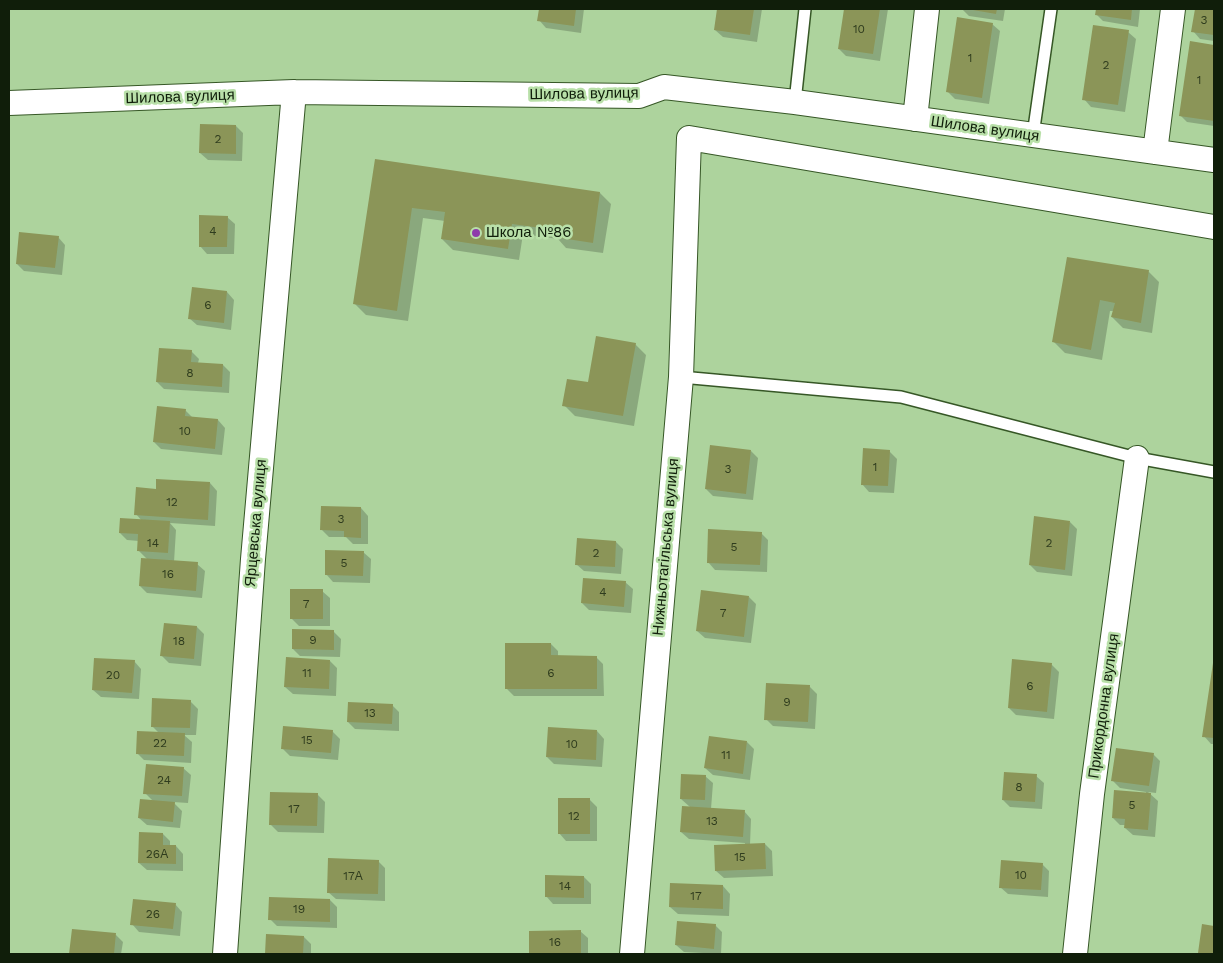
<!DOCTYPE html>
<html>
<head>
<meta charset="utf-8">
<style>
  body { margin:0 }
  #map { position:relative; width:1223px; height:963px; overflow:hidden; background:#add39d; font-family:"Work Sans",sans-serif }
  canvas { display:block }
  .frame { position:absolute; inset:0; border:10px solid #101e0a; pointer-events:none }
</style>
</head>
<body>
<div id="map">
<canvas width="1223" height="963"></canvas>
<div class="frame"></div>
</div>
<script>
const g = document.querySelector('canvas').getContext('2d');
g.lineJoin = 'round';
function fillPath(path, color) { g.fillStyle = color; g.fill(path, 'evenodd'); }
const poly = rows => new Path2D(rows.map(r => 'M' + r).join(''));
function trace(path, color, width, dash) { g.strokeStyle = color; g.lineWidth = width; g.lineCap = dash ? 'butt' : 'round'; g.setLineDash(dash || []); g.stroke(path); }
function drawText(font, color, halo, rows, align = 'center') {
  g.font = font + ' "Work Sans",sans-serif'; g.lineWidth = 5; g.setLineDash([]); g.textBaseline = 'middle'; g.strokeStyle = halo; g.fillStyle = color; for (const [text, x, y, turn = 0] of rows) {
    g.save(); g.translate(x, y); g.rotate((+turn || 0) * Math.PI / 180); g.textAlign = isNaN(turn) ? turn : align; if (halo) g.strokeText(text, 0, 0); g.fillText(text, 0, 0); g.restore();
  }
}
fillPath(poly([
  [540,9,584,9,581,33,546,28,539,20],
  [718,9,762,9,757,42,723,37,715,30],
  [845,9,888,9,880,61,846,56,839,49],
  [962,9,1005,9,1003,21,969,16],
  [1097,9,1140,9,1138,27,1103,21,1096,14],
  [1196,9,1214,9,1214,41,1200,39,1193,31],
  [992,24,1000,31,989,104,955,99,948,92],
  [1128,32,1136,39,1125,112,1091,107,1084,99],
  [1191,42,1214,46,1214,126,1187,122,1180,115],
  [236,126,243,133,242,161,208,160,200,153],
  [376,160,600,193,611,204,603,253,566,248,558,239,523,234,519,260,453,250,442,239,445,221,423,218,408,321,366,315,355,304],
  [227,217,235,224,234,254,207,254,200,246],
  [58,237,65,245,62,275,24,271,17,264],
  [1068,259,1148,271,1159,282,1152,333,1123,328,1112,317,1114,311,1110,311,1102,360,1065,353,1054,342],
  [193,288,227,292,234,300,231,330,197,325,189,318],
  [635,344,646,355,634,426,575,416,564,405],
  [191,351,199,359,198,363,223,365,230,372,229,393,164,389,157,382],
  [185,410,193,418,218,420,225,428,222,455,161,449,154,442],
  [751,451,758,458,753,500,713,496,706,489],
  [889,451,897,459,894,493,869,492,862,484],
  [210,483,217,491,215,526,170,523,176,530,174,562,197,564,205,571,202,598,147,593,140,586,147,559,138,550,139,541,127,540,120,533,142,521,136,514,157,490],
  [361,508,368,516,368,544,353,544,346,537,329,537,322,530],
  [1070,522,1077,529,1072,576,1037,572,1030,565],
  [761,533,768,540,767,572,715,570,708,562],
  [616,542,623,549,621,574,584,571,576,564],
  [363,552,371,559,370,583,333,582,326,574],
  [625,582,633,589,631,613,589,610,582,603],
  [322,591,330,598,330,626,299,626,291,618],
  [749,597,756,604,751,643,705,638,697,631],
  [165,624,197,627,204,634,201,666,169,663,162,656],
  [334,632,341,639,340,657,300,656,293,649],
  [551,644,558,651,558,657,596,657,603,664,604,696,514,696,507,689],
  [134,661,141,669,139,699,101,697,93,690],
  [330,661,337,668,336,696,293,694,285,687],
  [1051,664,1059,672,1054,719,1016,715,1009,708],
  [1214,667,1214,744,1211,744,1204,736],
  [809,686,817,694,815,729,773,726,766,719],
  [190,701,198,709,196,735,184,735,192,742,191,763,144,760,137,753,159,733,152,726],
  [392,705,399,712,399,731,355,729,348,722],
  [332,731,340,739,338,760,290,756,283,749],
  [597,731,604,739,602,767,554,764,547,757],
  [747,742,754,749,750,780,713,775,705,768],
  [1153,754,1160,761,1156,793,1148,792,1158,801,1155,837,1133,835,1125,828,1126,825,1120,825,1113,818,1146,794,1146,792,1120,788,1113,781],
  [183,768,191,775,188,803,173,802,182,811,180,828,147,825,139,818,153,801,145,793],
  [705,776,713,783,711,809,744,811,751,819,750,845,765,844,772,851,773,876,724,878,716,871,745,845,745,843,689,839,681,832,690,807,681,799],
  [1036,776,1044,783,1042,809,1010,807,1003,800],
  [318,795,325,802,324,833,278,832,270,824],
  [590,800,597,807,597,841,566,841,559,833],
  [163,834,170,841,170,846,176,846,183,854,183,871,147,870,139,863],
  [378,861,385,868,385,901,336,899,328,892],
  [1042,864,1049,871,1048,897,1008,894,1000,887],
  [584,877,591,884,591,904,553,904,546,896],
  [723,886,730,894,729,916,678,914,670,907],
  [330,900,337,907,337,928,277,926,270,919],
  [175,904,182,912,180,936,139,932,132,924],
  [715,925,722,932,721,954,684,952,676,945],
  [1203,926,1214,927,1214,954,1201,954,1200,953],
  [73,930,116,935,123,942,121,954,70,954],
  [580,931,588,938,588,954,531,954,530,932],
  [267,935,304,937,311,944,311,954,266,954]
]), '#0003');
fillPath(poly([
  [539,9,576,9,574,26,537,21],
  [717,9,754,9,750,35,714,30],
  [844,9,880,9,873,54,838,49],
  [967,9,997,9,996,14],
  [1096,9,1132,9,1131,20,1095,15],
  [1195,9,1214,9,1214,35,1191,32],
  [957,17,993,23,982,98,946,92],
  [1093,25,1129,30,1118,105,1082,100],
  [1190,41,1214,45,1214,121,1179,116],
  [200,124,236,125,236,154,199,153],
  [375,159,600,192,593,243,554,237,555,230,512,224,508,249,441,239,445,212,412,208,397,311,353,304],
  [199,215,228,216,227,247,199,247],
  [19,232,59,236,55,268,16,264],
  [1067,257,1149,270,1141,323,1111,317,1115,303,1100,300,1091,350,1052,342],
  [192,287,227,291,224,323,188,319],
  [596,336,636,343,623,416,562,406,567,379,588,382],
  [159,348,192,350,191,362,223,364,222,387,156,382],
  [157,406,186,409,185,416,218,419,215,449,153,442],
  [710,445,751,450,746,494,705,489],
  [863,448,890,450,888,486,861,485],
  [156,479,210,482,208,520,134,515,136,487,156,489],
  [321,506,361,507,361,538,344,537,344,531,320,530],
  [1034,516,1070,521,1065,570,1029,565],
  [120,518,170,521,168,553,137,551,138,534,119,533],
  [708,529,762,532,760,565,707,563],
  [577,538,616,541,615,567,575,565],
  [325,550,364,551,363,576,325,575],
  [141,558,198,562,196,591,139,586],
  [583,578,626,581,624,607,581,603],
  [290,589,323,589,323,619,290,619],
  [701,590,749,596,744,637,696,631],
  [164,623,197,626,194,659,160,656],
  [292,629,334,630,334,650,292,649],
  [505,643,551,643,551,655,597,656,597,689,505,689],
  [286,657,330,660,329,689,284,687],
  [94,658,135,660,132,693,92,690],
  [1012,659,1052,663,1047,712,1008,708],
  [1213,663,1214,663,1214,738,1202,737],
  [766,683,810,685,808,722,764,720],
  [152,698,191,700,190,728,151,727],
  [348,702,393,704,392,724,347,722],
  [283,726,333,730,331,753,281,749],
  [548,727,597,730,596,760,546,757],
  [137,731,185,733,184,756,136,754],
  [709,736,747,741,743,774,704,768],
  [1116,748,1154,753,1149,786,1111,781],
  [146,764,184,767,182,796,143,794],
  [1004,772,1037,774,1035,802,1002,800],
  [681,774,706,775,705,800,680,799],
  [1114,790,1151,793,1148,830,1124,828,1125,819,1112,818],
  [270,792,318,793,317,826,269,825],
  [558,798,590,798,590,834,558,834],
  [140,799,175,802,173,822,138,818],
  [682,806,745,810,743,837,680,832],
  [139,832,163,833,163,845,176,845,176,864,138,863],
  [765,843,766,869,715,871,714,845],
  [328,858,379,860,378,894,327,893],
  [1001,860,1043,863,1041,890,999,888],
  [545,875,584,876,584,898,545,897],
  [670,883,723,885,723,909,669,907],
  [269,897,330,899,330,922,268,920],
  [133,899,176,903,173,929,130,925],
  [677,921,716,924,714,949,675,945],
  [1202,924,1214,926,1214,954,1198,953],
  [72,929,116,933,114,954,69,954],
  [581,930,581,954,529,954,529,931],
  [266,934,304,936,303,954,265,954]
]), '#8b9558');
const lane = poly([
  [795,102,805,9],
  [1033,135,1051,9],
  [681,377,901,397,1137,458,1214,472]
]);
const street = poly([
  [9,103,294,92,639,96,664,87,795,102,1214,160],
  [915,119,927,9],
  [1155,152,1173,9],
  [225,954,253,559,294,92],
  [632,954,681,377,689,138,1214,227],
  [1075,954,1092,794,1137,458]
]);
trace(lane, '#365726', 14);
trace(street, '#365726', 26);
trace(lane, '#fff', 11);
trace(street, '#fff', 24);
for (const [x, y, r, color] of [
  [476,233,5,"#8e3baa"]
]) { const dot = new Path2D(); dot.arc(x, y, r, 0, 2 * Math.PI); g.fillStyle = color; g.fill(dot); trace(dot, '#b9e0a9', 2); }
drawText('12px', '#2f3c1e', null, [
  ["3",1204,20],
  ["10",859,29],
  ["1",970,58],
  ["2",1106,65],
  ["1",1199,80],
  ["2",218,139],
  ["4",213,231],
  ["6",208,305],
  ["8",190,373],
  ["10",185,431],
  ["1",875,467],
  ["3",728,469],
  ["12",172,502],
  ["3",341,519],
  ["14",153,543],
  ["2",1049,543],
  ["5",734,547],
  ["2",596,553],
  ["5",344,563],
  ["16",168,574],
  ["4",603,592],
  ["7",306,604],
  ["7",723,613],
  ["9",313,640],
  ["18",179,641],
  ["11",307,673],
  ["6",551,673],
  ["20",113,675],
  ["6",1030,686],
  ["9",787,702],
  ["13",370,713],
  ["15",307,740],
  ["22",160,743],
  ["10",572,744],
  ["11",726,755],
  ["24",164,780],
  ["8",1019,787],
  ["5",1132,805],
  ["17",294,809],
  ["12",574,816],
  ["13",712,821],
  ["26А",157,854],
  ["15",740,857],
  ["10",1021,875],
  ["17А",353,876],
  ["14",565,886],
  ["17",696,896],
  ["19",299,909],
  ["26",153,914],
  ["16",555,942]
]);
drawText('15px', '#101e0a', '#b9e0a9', [
  ["Шилова вулиця",584,94,-1],
  ["Шилова вулиця",180,97,-2],
  ["Шилова вулиця",985,129,8],
  ["Ярцевська вулиця",256,523,-85],
  ["Нижньотагільська вулиця",666,547,-85],
  ["Прикордонна вулиця",1104,706,-82]
]);
drawText('15px', '#101e0a', '#b9e0a9', [
  ["Школа №86",486,233]
], 'left');
</script>
</body>
</html>
